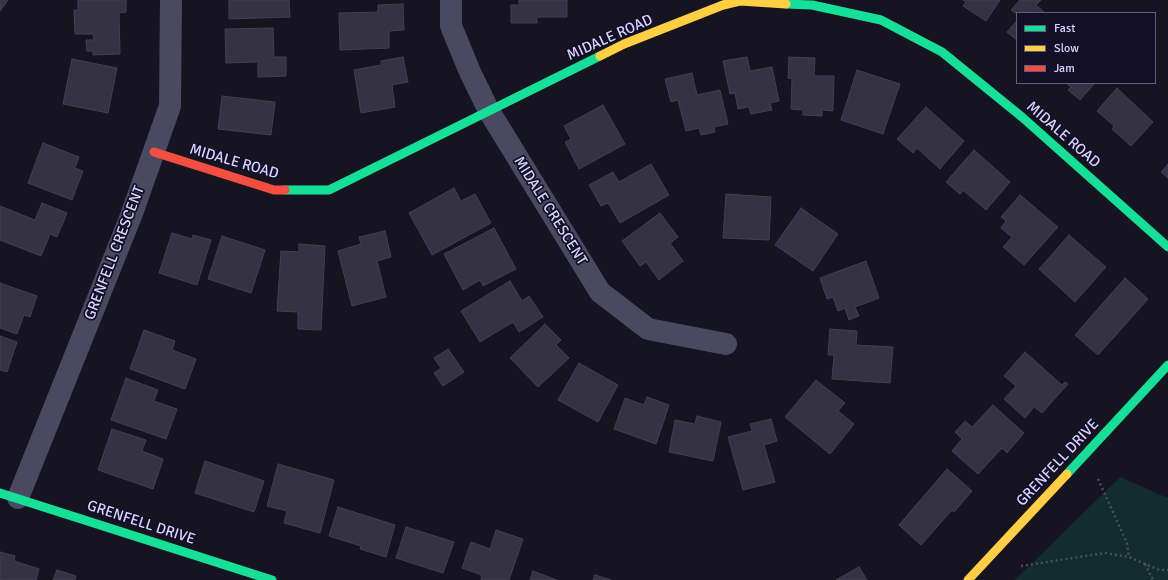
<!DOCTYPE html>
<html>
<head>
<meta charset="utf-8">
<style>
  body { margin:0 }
  #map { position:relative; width:1168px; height:580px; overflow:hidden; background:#161421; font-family:Signika,sans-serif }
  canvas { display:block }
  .legend { position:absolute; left:1016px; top:12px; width:140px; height:72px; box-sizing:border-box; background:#130f26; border:1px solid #625e7d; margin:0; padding:5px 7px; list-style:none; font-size:12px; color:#d9d4ff }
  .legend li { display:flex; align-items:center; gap:8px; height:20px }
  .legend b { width:20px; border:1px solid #625e7d }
</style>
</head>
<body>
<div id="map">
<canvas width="1168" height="580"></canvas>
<ul class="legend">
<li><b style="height:5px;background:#16e098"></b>Fast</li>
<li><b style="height:5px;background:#ffcf43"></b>Slow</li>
<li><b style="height:5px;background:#f24e42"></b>Jam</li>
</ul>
</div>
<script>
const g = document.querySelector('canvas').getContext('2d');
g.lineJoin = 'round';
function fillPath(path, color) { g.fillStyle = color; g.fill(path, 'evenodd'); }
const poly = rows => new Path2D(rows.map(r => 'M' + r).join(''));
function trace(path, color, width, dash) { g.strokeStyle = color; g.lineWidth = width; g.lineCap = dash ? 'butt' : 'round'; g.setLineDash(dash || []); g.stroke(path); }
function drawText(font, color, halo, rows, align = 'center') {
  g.font = font + ' Signika,sans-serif'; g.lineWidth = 3.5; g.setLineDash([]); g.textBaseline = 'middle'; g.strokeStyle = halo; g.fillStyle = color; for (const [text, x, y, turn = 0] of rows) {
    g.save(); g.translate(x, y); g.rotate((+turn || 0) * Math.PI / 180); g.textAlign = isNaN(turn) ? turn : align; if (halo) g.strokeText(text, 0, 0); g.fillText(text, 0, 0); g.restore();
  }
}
fillPath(poly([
  [1120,477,1168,498,1168,580,1015,580]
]), '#132c2d');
const building = poly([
  [0,0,8,0,0,11,0,0],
  [78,0,126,0,126,12,119,13,120,54,93,55,93,51,87,51,86,40,94,40,93,34,75,34,74,10,78,10,78,0],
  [229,0,289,0,290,17,229,19,229,0],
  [519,0,567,0,567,17,537,17,537,23,511,23,511,5,519,5,519,0],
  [963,0,1000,0,986,21,963,6,966,2,963,0],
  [1020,0,1041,0,1036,5,1045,13,1017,13,1017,14,1011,10,1020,0],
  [403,4,404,30,389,31,389,48,340,50,339,13,378,12,378,5,403,4],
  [1017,21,1017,40,1007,32,1017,21],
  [273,28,274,57,286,57,286,76,258,77,258,62,226,63,225,29,273,28],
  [403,57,408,82,392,85,395,107,361,113,354,70,381,65,381,61,403,57],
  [747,57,750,71,772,67,779,101,770,103,772,110,751,114,749,107,738,109,735,93,730,94,723,61,747,57],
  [789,57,815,58,814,76,834,76,833,111,822,110,822,116,803,115,803,110,791,109,792,79,788,78,789,57],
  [72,59,117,68,108,113,63,104,72,59],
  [857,70,900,84,883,134,841,120,857,70],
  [692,73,697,95,720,90,728,124,714,127,715,132,701,135,699,128,686,131,678,100,671,102,665,79,692,73],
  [1066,83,1095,83,1080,100,1068,90,1071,87,1066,83],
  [1117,88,1153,122,1131,146,1112,129,1114,126,1097,111,1117,88],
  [222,96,275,102,271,135,218,129,222,96],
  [603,105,625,144,579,169,565,142,571,139,564,126,603,105],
  [926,107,964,141,940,169,917,148,913,153,897,139,926,107],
  [43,143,79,157,75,168,83,171,72,200,28,183,43,143],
  [974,150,1010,182,986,210,963,190,960,194,946,182,974,150],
  [651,164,669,195,620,223,608,203,601,206,589,185,613,172,619,182,651,164],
  [1168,164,1168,178,1161,172,1168,164],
  [454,188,461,201,475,194,491,223,432,255,409,213,454,188],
  [726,194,771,197,769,240,723,238,726,194],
  [1020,195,1058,227,1024,265,1003,247,1012,237,1001,228,1006,221,1001,217,1020,195],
  [42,203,67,213,57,237,50,234,41,256,0,240,0,206,35,220,42,203],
  [801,208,838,234,813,271,775,245,801,208],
  [660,213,678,237,670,243,683,261,659,280,646,262,640,266,622,241,660,213],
  [494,228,516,269,483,286,480,280,463,290,444,254,494,228],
  [385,231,391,257,377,261,386,297,352,306,338,251,361,244,359,237,385,231],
  [172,233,192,239,193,235,211,240,197,285,159,273,172,233],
  [1069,235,1106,267,1075,302,1039,269,1069,235],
  [222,236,265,250,251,293,208,279,222,236],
  [299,244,325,246,321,330,298,329,298,312,277,311,281,251,299,252,299,244],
  [866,261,879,298,855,307,859,316,849,320,845,308,838,311,833,297,827,299,820,278,866,261],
  [1125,278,1148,299,1098,355,1075,335,1125,278],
  [510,281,522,301,529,296,543,317,519,332,513,322,480,342,461,311,510,281],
  [0,283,37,296,30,317,24,315,17,334,0,328,0,283],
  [545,324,561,340,556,345,569,358,538,387,510,358,545,324],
  [830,329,857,331,856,345,893,347,890,383,832,379,834,355,828,355,830,329],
  [144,330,175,341,172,350,196,359,185,389,130,369,144,330],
  [0,336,17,342,7,372,0,370,0,336],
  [448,349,464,372,443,386,434,373,441,368,434,358,448,349],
  [1025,352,1062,385,1065,382,1068,384,1042,413,1034,407,1025,418,1004,399,1016,386,1004,376,1025,352],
  [579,363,618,385,598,422,558,400,579,363],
  [126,378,158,390,154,401,177,409,166,439,111,420,126,378],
  [816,380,845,403,838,411,854,424,830,454,785,417,816,380],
  [647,397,669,405,656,444,614,429,625,398,644,405,647,397],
  [993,405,1024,433,1007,453,1002,448,978,474,952,451,962,439,955,432,965,421,972,427,993,405],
  [697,416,721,422,713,461,669,452,675,420,695,424,697,416],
  [771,419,777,441,764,445,775,482,743,490,728,437,752,431,750,424,771,419],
  [112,429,146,440,142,451,163,459,153,489,98,470,112,429],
  [205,461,264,481,254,512,195,493,205,461],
  [278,464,334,480,320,533,284,523,287,511,267,506,278,464],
  [947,469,972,491,954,512,952,510,921,545,899,525,947,469],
  [338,507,395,525,386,557,360,549,361,546,329,536,338,507],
  [406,527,454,542,443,573,396,558,406,527],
  [496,530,523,539,509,580,481,580,482,575,462,568,471,542,490,549,496,530],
  [0,552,15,556,14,561,39,569,36,580,0,580,0,552],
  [859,567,867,580,836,580,859,567],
  [57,570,76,576,75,580,53,580,57,570],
  [533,571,557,580,530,580,533,571],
  [595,575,611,580,593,580,595,575]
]);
fillPath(building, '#343243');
trace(building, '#433f54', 1);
trace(poly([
  [1098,479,1127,543,1129,557],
  [1145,564,1153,580],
  [1021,566,1105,553,1129,557,1159,570,1168,570]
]), '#44505f', 2.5, [2, 3]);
trace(poly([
  [451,0,451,26,470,72,489,111,600,292,648,329,726,344],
  [18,498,131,216,170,106,171,0]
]), '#4a4962', 22);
trace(poly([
  [786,4,812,5,881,20,942,52,1022,117,1168,247],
  [285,190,329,190,600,56],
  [1067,474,1168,365],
  [0,493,272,580]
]), '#16e098', 9);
trace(poly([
  [600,56,624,44,723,5,740,1,786,4],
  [968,580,1067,474]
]), '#ffcf43', 9);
trace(poly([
  [154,152,274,190,285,190]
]), '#f24e42', 9);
drawText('15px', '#d9d4ff', '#130f26', [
  ["MIDALE ROAD",610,38,-24],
  ["MIDALE ROAD",1063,135,41],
  ["MIDALE ROAD",234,162,16],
  ["MIDALE CRESCENT",550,211,58],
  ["GRENFELL CRESCENT",115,253,-69],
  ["GRENFELL DRIVE",1058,463,-47],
  ["GRENFELL DRIVE",141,523,18]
]);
</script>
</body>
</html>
